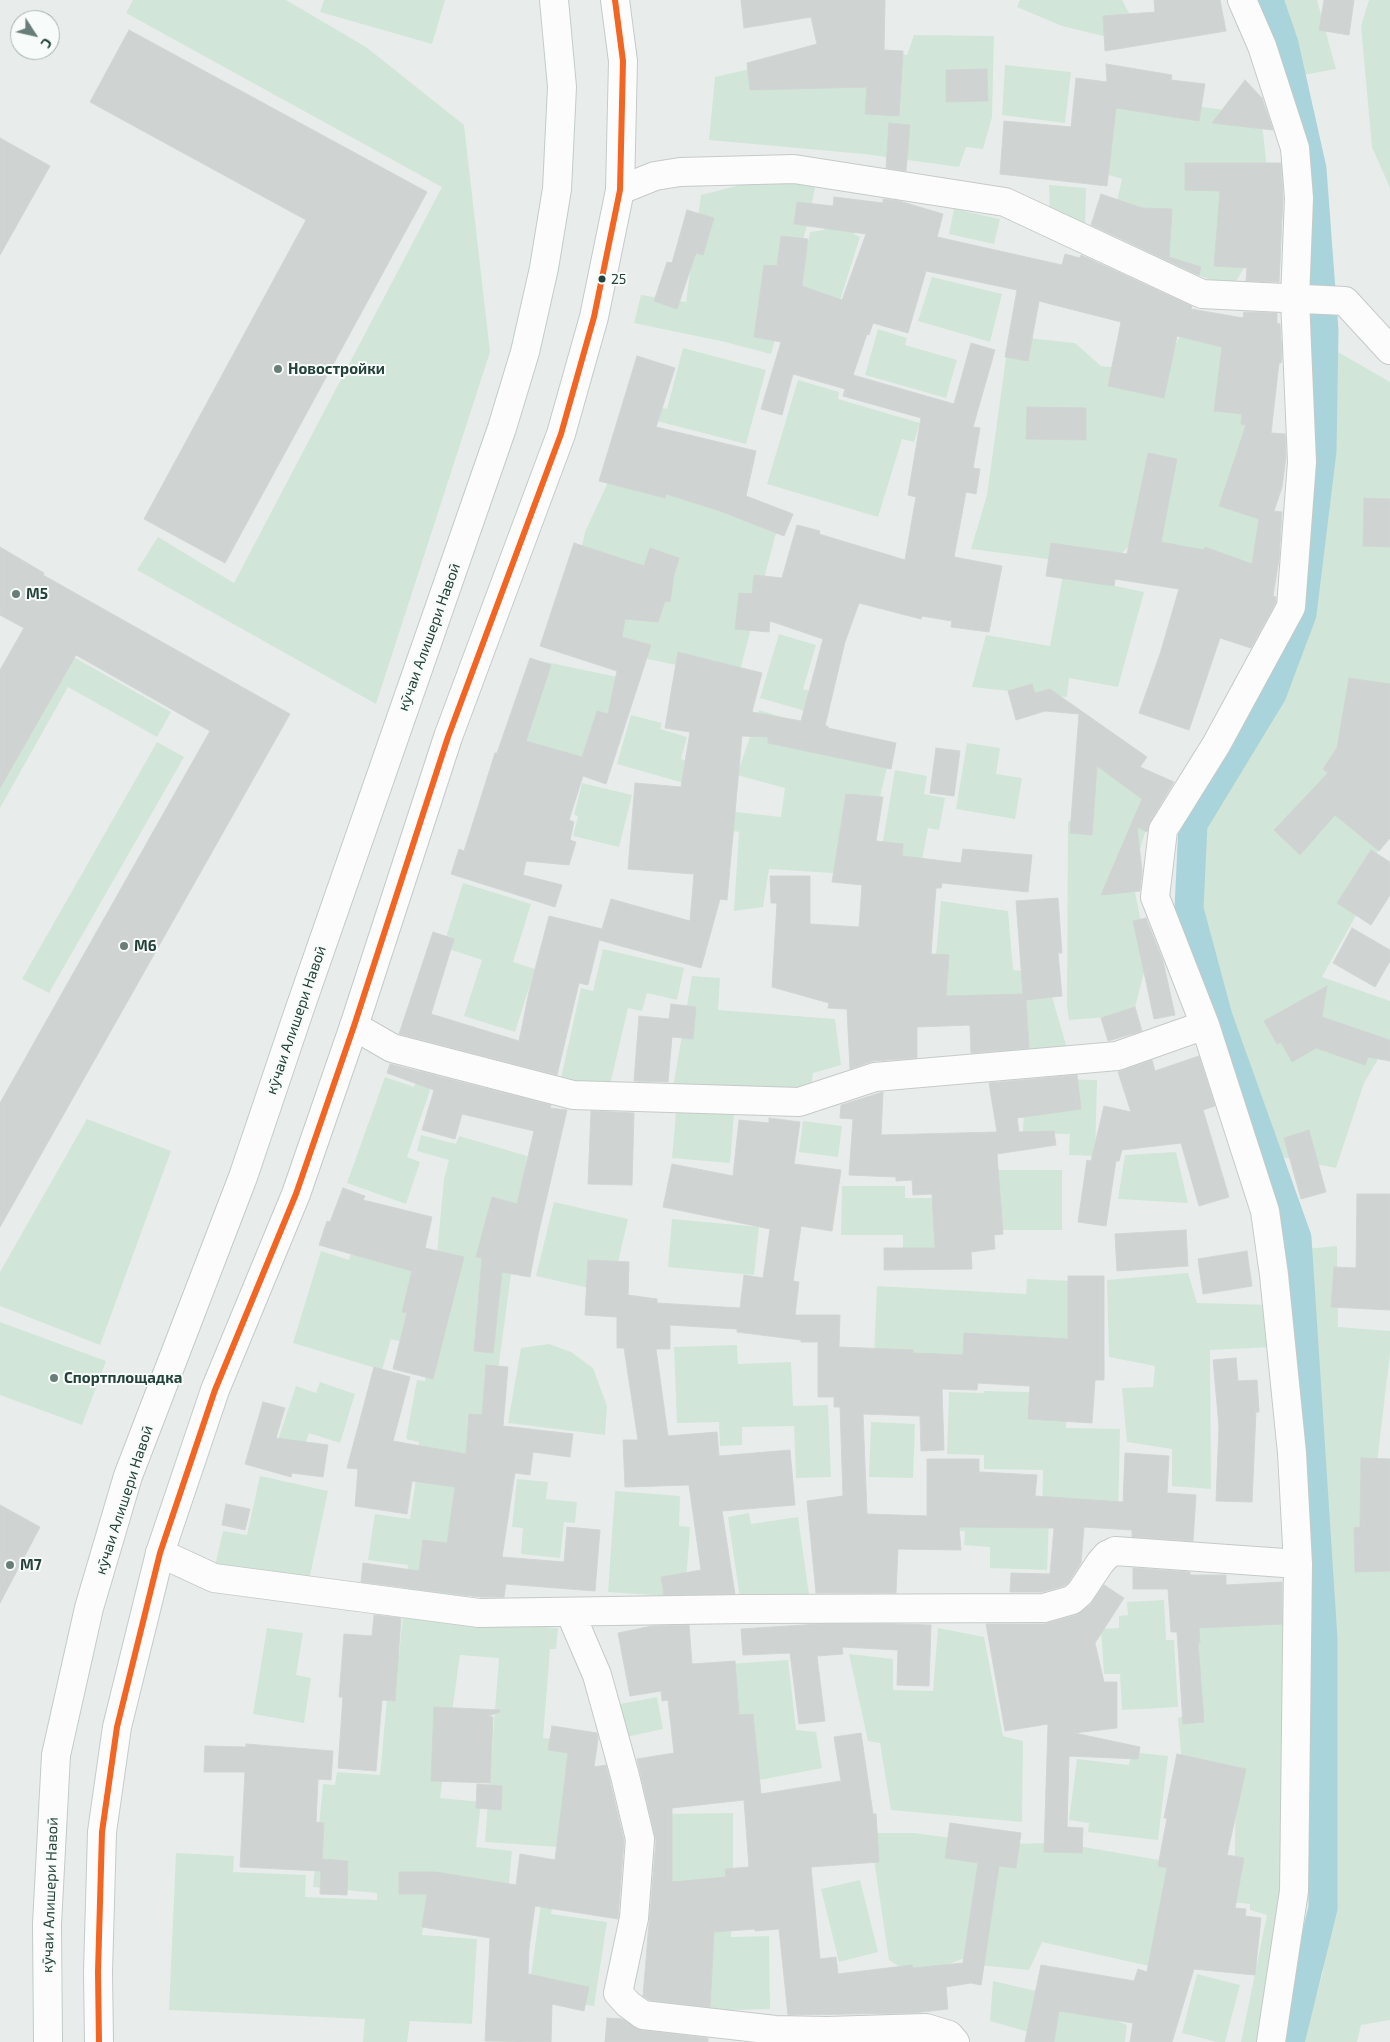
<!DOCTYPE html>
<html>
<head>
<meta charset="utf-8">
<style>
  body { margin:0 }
  #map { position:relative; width:1390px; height:2042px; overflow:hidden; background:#e8edeb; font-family:"Exo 2",sans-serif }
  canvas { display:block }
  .north { position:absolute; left:10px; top:10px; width:50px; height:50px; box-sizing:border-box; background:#f7fbf9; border:1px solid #a3b1ad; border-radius:50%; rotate:125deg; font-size:14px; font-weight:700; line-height:20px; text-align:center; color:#24423a }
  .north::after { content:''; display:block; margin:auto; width:18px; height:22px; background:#697e78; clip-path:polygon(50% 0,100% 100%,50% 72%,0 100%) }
</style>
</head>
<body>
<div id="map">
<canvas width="1390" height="2042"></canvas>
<div class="north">С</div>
</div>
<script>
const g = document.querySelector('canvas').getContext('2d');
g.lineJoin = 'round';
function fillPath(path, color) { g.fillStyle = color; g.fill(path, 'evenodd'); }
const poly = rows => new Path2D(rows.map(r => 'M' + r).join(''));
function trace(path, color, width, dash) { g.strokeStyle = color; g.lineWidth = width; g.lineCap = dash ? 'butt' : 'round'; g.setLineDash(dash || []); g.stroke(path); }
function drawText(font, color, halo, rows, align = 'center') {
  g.font = font + ' "Exo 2",sans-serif'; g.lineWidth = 4; g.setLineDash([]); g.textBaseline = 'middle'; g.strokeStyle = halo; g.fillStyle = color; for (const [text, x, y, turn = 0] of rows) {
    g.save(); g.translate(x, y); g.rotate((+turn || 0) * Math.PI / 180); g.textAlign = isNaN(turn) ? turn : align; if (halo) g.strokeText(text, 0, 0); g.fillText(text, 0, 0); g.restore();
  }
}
fillPath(poly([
  [133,0,286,0,366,47,464,125,490,352,376,704,137,570,158,537,234,583,442,187,126,13],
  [324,0,445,0,432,44,320,12],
  [1020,0,1122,0,1140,33,1136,44,1062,26,1017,7],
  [1274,0,1317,0,1336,69,1298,76,1289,42],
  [1369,0,1390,0,1390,188,1372,147,1361,26],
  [914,35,994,36,992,117,983,149,966,147,959,167,864,154,709,140,715,77,853,45,907,55],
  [1005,65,1071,72,1065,123,1002,115],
  [1088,92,1248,113,1262,124,1267,169,1261,237,1233,287,1179,269,1110,232,1122,179,1078,166],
  [764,179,816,183,808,222,771,354,725,342,634,323,641,295,686,302,701,195],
  [1049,185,1086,188,1085,230,1050,219],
  [954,209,1000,219,994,244,949,234],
  [827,221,854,225,854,234,860,237,828,338,792,331,810,232,824,230],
  [932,277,1002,294,990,342,918,321],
  [878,329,907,338,905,345,957,360,946,398,865,375],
  [1184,329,1252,349,1270,494,1256,572,1138,537,1108,567,971,549,987,495,1009,336,1075,343,1101,366,1160,372],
  [683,348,766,370,746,444,649,419,652,405,667,409],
  [1331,348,1390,382,1390,817,1384,825,1366,897,1322,977,1390,1001,1390,1039,1364,1083,1336,1168,1281,1157,1229,1023,1197,913,1204,827,1279,692,1311,613,1330,453],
  [798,380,839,392,838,399,920,423,914,442,902,439,878,517,767,484],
  [615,467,780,518,738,678,562,641,585,532],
  [1063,575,1144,592,1118,687,1069,678,1067,697,972,687,986,635,1050,646],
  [779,634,816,645,803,689,815,693,809,712,760,698],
  [70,655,171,712,157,737,68,687,0,808,0,779],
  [536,660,637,681,620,701,592,728,569,795,479,821],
  [759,710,891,751,879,801,847,874,769,869,763,907,734,911,739,832,716,828,718,810,781,817,785,788,737,775],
  [631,715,662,723,660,729,687,737,681,759,697,764,691,785,617,764],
  [157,742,184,757,49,993,22,979],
  [967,743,1000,748,996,774,1022,778,1015,819,956,809],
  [1091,763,1158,788,1132,877,1148,957,1133,1015,1069,1020,1067,1006,1068,821,1089,824],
  [895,770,927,776,924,794,945,798,939,830,928,828,922,860,881,853],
  [582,783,632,795,619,847,573,836,578,816,574,815],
  [463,883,531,904,513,962,535,969,515,1032,464,1016,482,960,443,947],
  [941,901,1008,911,1013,970,1045,973,1067,1048,1023,1058,977,1042,978,1012,931,1010],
  [603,949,684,968,677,1000,647,993,642,1011,628,1008,609,1089,561,1078,581,988,593,991],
  [692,976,720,978,718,1010,835,1019,841,1065,813,1073,811,1090,672,1094],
  [421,1068,436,1073,407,1157,420,1162,406,1204,347,1183,385,1077,414,1087],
  [1060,1079,1097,1080,1095,1156,1069,1155,1070,1134,1023,1133,1024,1107],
  [677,1101,762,1108,761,1116,734,1114,730,1163,672,1158],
  [87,1119,171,1151,100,1345,0,1306,0,1272],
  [803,1121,842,1126,838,1157,799,1152],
  [421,1135,456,1144,459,1136,527,1156,464,1621,558,1628,556,1649,550,1649,543,1738,594,1742,591,1777,565,1775,559,1847,485,1842,499,1658,460,1655,440,1798,481,1802,476,1847,512,1851,507,1905,427,1897,422,1935,477,1939,472,2024,410,2021,407,2042,363,2042,365,2019,169,2010,176,1853,234,1856,233,1872,306,1875,305,1897,377,1900,377,1893,313,1887,323,1784,335,1785,337,1772,380,1775,391,1655,399,1655,408,1565,368,1560,375,1514,410,1519,415,1486,419,1442,406,1439,417,1380,425,1381,444,1179,449,1160,417,1151],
  [1176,1152,1188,1203,1118,1199,1125,1155],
  [995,1170,1062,1170,1062,1230,994,1230],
  [842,1186,905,1186,905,1198,958,1198,958,1254,903,1254,903,1235,841,1235],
  [554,1202,628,1219,611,1293,536,1276],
  [672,1219,759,1227,754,1275,668,1267],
  [356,1238,427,1259,402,1342,391,1339,382,1370,293,1343,321,1251,349,1260],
  [1337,1246,1338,1327,1390,1331,1390,1353,1368,1540,1390,1571,1390,2020,1361,2025,1357,2042,1303,2042,1323,1972,1329,1910,1332,1636,1322,1466,1305,1249],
  [1188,1273,1197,1303,1271,1305,1274,1347,1210,1350,1211,1489,1172,1486,1172,1449,1127,1442,1122,1388,1153,1387,1155,1366,1109,1357,1107,1280],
  [1027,1279,1094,1282,1091,1349,987,1362,874,1356,877,1286,1026,1294],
  [0,1322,106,1361,82,1425,0,1395],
  [549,1344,571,1352,593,1368,607,1406,605,1435,508,1423,521,1348],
  [737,1345,738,1364,791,1362,793,1406,828,1405,831,1477,796,1478,794,1426,742,1427,742,1445,720,1446,719,1422,677,1423,674,1347],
  [320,1382,355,1394,340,1443,309,1433,304,1448,278,1440,296,1386,316,1393],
  [984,1391,1067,1393,1066,1428,1120,1429,1118,1518,1042,1517,1043,1470,984,1469,984,1455,947,1454,949,1392,984,1393],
  [871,1422,915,1424,913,1478,869,1477],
  [260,1476,328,1491,308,1585,215,1566,223,1531,247,1535],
  [517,1479,548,1482,546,1499,577,1502,575,1523,564,1522,560,1558,521,1554,523,1528,512,1527],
  [615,1491,680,1496,679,1526,690,1527,685,1597,608,1592],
  [932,1499,1049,1520,1047,1570,990,1568,990,1547,964,1545,965,1531,931,1530],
  [749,1513,751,1524,798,1517,809,1595,741,1605,728,1517],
  [1164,1600,1166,1640,1174,1640,1178,1707,1122,1710,1120,1674,1104,1674,1101,1629,1119,1628,1119,1616,1128,1615,1127,1602],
  [1190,1602,1285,1612,1283,1633,1292,1635,1289,1909,1266,2042,1241,2042,1267,1915,1250,1910,1250,1904,1230,1902,1235,1851,1236,1773,1182,1764,1178,1718,1197,1711],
  [267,1628,303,1633,296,1675,311,1678,304,1723,253,1714],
  [938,1628,984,1637,1003,1736,1023,1741,1022,1822,891,1810,880,1743,868,1741,849,1654,893,1659,893,1690,933,1691],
  [788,1660,796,1730,816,1732,822,1768,749,1782,729,1664],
  [657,1697,663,1729,626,1737,620,1704],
  [1131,1752,1168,1756,1158,1840,1088,1832,1089,1823,1069,1820,1077,1759,1129,1765],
  [733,1813,733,1882,667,1882,666,1814],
  [870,1833,914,1833,996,1844,1061,1843,1165,1861,1178,1905,1149,1966,1042,1942,1029,1970,978,1965,967,1957,916,1977,889,1960],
  [860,1880,878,1952,839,1962,821,1889],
  [543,1890,555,1892,551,1914,607,1922,594,2006,528,1996],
  [731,1917,731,1937,769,1936,770,2009,651,2012,651,1982,689,1918],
  [1197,1974,1240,1985,1225,2042,1217,2042,1182,2033],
  [993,1981,1062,1997,1127,2025,1125,2042,1030,2042,1032,2033,990,2021]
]), '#d1e6d8');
trace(poly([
  [1269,0,1284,44,1312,169,1324,331,1322,451,1302,614,1272,694,1193,824,1189,909,1218,1017,1297,1238,1323,1639,1323,1908,1290,2042]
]), '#a9d4db', 29);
const building = poly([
  [741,0,885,0,884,50,903,51,899,116,865,114,867,87,750,90,747,63,817,44,811,17,744,28,741,0],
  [1154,0,1220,0,1226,31,1105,51,1103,16,1155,12,1154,0],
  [1324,0,1354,0,1349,35,1319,30,1324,0],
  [129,30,427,192,225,563,144,519,306,220,90,102,129,30],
  [1106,64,1172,75,1171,80,1205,84,1199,121,1116,108,1107,186,1000,174,1004,121,1071,127,1076,78,1107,82,1106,64],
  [987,69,988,101,946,102,946,70,987,69],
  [1245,80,1262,98,1273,130,1212,123,1245,80],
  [889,123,910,125,906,171,886,168,889,123],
  [0,138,50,166,0,255,0,138],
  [1185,163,1281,163,1283,198,1279,282,1246,281,1247,268,1214,266,1220,191,1185,190,1185,163],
  [1101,194,1142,208,1172,209,1169,257,1201,267,1199,275,1091,225,1101,194],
  [834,197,883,203,883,199,899,201,943,214,937,237,1062,265,1065,254,1080,258,1081,255,1192,306,1191,309,1243,318,1244,312,1277,313,1277,323,1280,324,1282,356,1281,363,1279,363,1271,433,1285,434,1286,457,1282,487,1274,511,1282,512,1279,559,1273,596,1276,597,1276,602,1251,648,1220,638,1189,730,1139,713,1160,654,1179,589,1115,579,1114,586,1046,576,1051,543,1127,554,1148,453,1177,459,1161,542,1204,550,1205,547,1252,564,1259,519,1219,506,1246,425,1241,424,1242,414,1214,411,1222,347,1177,336,1164,398,1108,386,1121,322,1039,301,1028,361,1005,357,1017,290,926,271,908,333,873,323,869,335,867,334,853,375,954,404,971,343,995,350,973,427,980,428,973,468,980,469,976,494,966,492,954,557,1002,566,989,632,951,627,952,621,922,616,921,619,859,603,845,642,825,726,828,726,828,728,896,743,891,769,768,743,768,737,742,736,727,900,720,899,701,968,599,940,588,985,579,983,557,1075,399,1034,433,932,454,939,431,1014,519,1041,529,992,549,916,602,929,611,899,690,921,694,874,628,869,635,783,681,787,690,732,665,728,678,652,762,673,752,712,801,721,823,639,770,621,769,632,735,629,739,593,752,594,754,575,782,578,797,525,820,531,819,534,905,560,916,497,908,495,921,418,843,396,845,389,793,374,782,415,761,409,781,342,754,337,764,265,777,266,781,236,808,239,802,286,842,300,866,234,794,224,797,202,833,206,834,197],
  [687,210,714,218,703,255,696,253,677,309,654,301,667,262,672,263,687,210],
  [637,356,675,368,656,427,756,451,746,496,793,514,784,536,720,511,666,494,665,498,599,481,637,356],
  [1027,407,1086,408,1086,440,1026,439,1027,407],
  [1364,498,1390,499,1390,547,1363,546,1364,498],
  [574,543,644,566,650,548,679,558,674,575,670,602,665,601,658,622,625,619,622,637,651,645,606,784,583,776,569,820,574,822,570,840,576,842,569,865,526,861,523,875,562,885,555,907,451,874,459,849,464,851,495,753,497,753,530,658,551,665,526,741,582,757,597,711,608,714,617,671,540,646,574,543],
  [0,547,44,573,43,575,290,714,0,1227,0,1103,210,731,76,655,0,788,0,670,24,628,0,615,0,547],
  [1349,678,1390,684,1390,838,1379,851,1335,815,1300,855,1274,830,1328,773,1323,769,1337,748,1349,678],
  [1032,684,1035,693,1050,689,1147,757,1140,767,1174,782,1150,822,1147,832,1137,827,1142,871,1140,891,1101,895,1142,799,1097,766,1092,835,1070,833,1079,714,1045,711,1016,720,1008,691,1032,684],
  [936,748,960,751,954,796,930,793,936,748],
  [846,794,883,797,876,841,903,844,902,856,961,863,963,849,1032,855,1028,892,942,883,941,888,936,888,931,954,949,955,946,996,1023,994,1016,901,1058,898,1062,953,1058,953,1062,996,1026,1000,1029,1048,971,1053,970,1025,917,1027,917,1058,873,1061,850,1069,847,1009,828,1008,829,1003,772,987,777,903,771,903,770,876,810,876,810,924,859,927,862,885,832,882,846,794],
  [1371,850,1390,862,1390,895,1371,925,1337,903,1371,850],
  [1146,918,1163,961,1175,1015,1154,1019,1133,921,1146,918],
  [1352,928,1390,950,1390,961,1375,987,1333,963,1352,928],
  [1327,986,1322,1017,1390,1040,1390,1061,1368,1057,1365,1065,1316,1048,1292,1062,1281,1042,1277,1044,1264,1021,1327,986],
  [671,1004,696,1007,693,1039,672,1037,668,1082,634,1081,639,1016,669,1019,671,1004],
  [1135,1007,1142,1031,1108,1041,1101,1018,1135,1007],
  [1199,1056,1215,1106,1203,1110,1229,1197,1199,1206,1181,1143,1122,1150,1119,1161,1116,1161,1106,1226,1078,1222,1087,1160,1091,1161,1104,1106,1131,1112,1118,1072,1152,1060,1155,1071,1199,1056],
  [390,1064,551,1105,550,1108,567,1110,538,1235,530,1277,502,1272,493,1353,474,1351,482,1258,476,1257,492,1197,517,1204,534,1131,462,1114,455,1139,422,1130,434,1090,387,1073,390,1064],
  [1077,1075,1081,1109,1017,1118,1019,1132,1054,1131,1056,1145,997,1154,1003,1234,994,1235,995,1249,971,1252,972,1269,884,1270,884,1248,935,1248,932,1194,913,1195,912,1180,896,1181,896,1177,849,1175,853,1119,840,1118,841,1105,883,1092,881,1135,997,1132,989,1083,1077,1075],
  [591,1111,634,1113,632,1185,588,1184,591,1111],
  [769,1118,800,1122,794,1164,841,1170,832,1231,801,1226,793,1281,799,1282,795,1315,840,1315,839,1347,913,1350,913,1353,963,1355,964,1333,1068,1339,1068,1276,1104,1276,1104,1380,1095,1380,1092,1423,1028,1419,1030,1386,978,1383,977,1390,942,1389,944,1450,921,1451,920,1416,863,1414,867,1514,927,1516,927,1459,979,1459,979,1472,1037,1475,1035,1496,1123,1502,1125,1453,1169,1456,1167,1493,1196,1495,1193,1541,1132,1537,1132,1530,1084,1527,1081,1563,1068,1583,1064,1586,1042,1592,1010,1592,1011,1573,1050,1574,1054,1528,959,1527,961,1550,898,1549,896,1593,816,1593,807,1501,843,1496,840,1407,834,1407,834,1397,818,1397,818,1342,801,1342,801,1340,737,1332,737,1329,670,1325,670,1349,656,1349,668,1436,717,1432,719,1456,790,1450,795,1505,722,1511,735,1594,664,1595,661,1577,701,1570,689,1485,625,1487,623,1440,638,1440,624,1348,617,1348,617,1317,585,1315,588,1260,629,1262,628,1295,657,1299,657,1303,740,1308,744,1275,763,1278,770,1229,663,1207,672,1164,733,1176,739,1120,769,1123,769,1118],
  [1309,1130,1326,1192,1301,1199,1284,1138,1309,1130],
  [343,1188,365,1196,363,1200,432,1217,425,1248,464,1257,433,1379,393,1369,407,1313,402,1312,412,1271,319,1245,327,1221,330,1222,343,1188],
  [1357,1194,1390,1194,1390,1310,1331,1307,1334,1267,1356,1268,1357,1194],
  [1186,1230,1188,1266,1117,1271,1115,1234,1186,1230],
  [1247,1251,1252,1286,1203,1294,1198,1259,1247,1251],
  [1236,1358,1238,1381,1257,1380,1259,1412,1256,1412,1252,1502,1216,1501,1219,1426,1213,1360,1236,1358],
  [486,1365,508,1367,503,1426,573,1434,570,1457,533,1452,530,1475,515,1473,502,1557,564,1562,567,1527,600,1530,595,1591,506,1584,504,1597,480,1597,361,1582,363,1563,419,1571,423,1540,447,1543,455,1487,412,1481,407,1514,355,1506,358,1469,347,1468,374,1367,410,1377,393,1441,466,1454,469,1414,482,1415,486,1365],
  [263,1402,285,1408,276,1438,328,1445,323,1477,292,1473,291,1477,245,1464,263,1402],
  [1361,1458,1390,1459,1390,1571,1355,1572,1354,1528,1360,1527,1361,1458],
  [226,1504,250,1509,245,1530,222,1525,226,1504],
  [0,1505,40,1527,0,1603,0,1505],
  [1133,1568,1190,1572,1190,1575,1226,1575,1226,1585,1282,1582,1282,1624,1199,1628,1200,1643,1198,1643,1204,1722,1183,1724,1177,1632,1171,1632,1168,1589,1133,1589,1133,1568],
  [1104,1585,1124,1598,1095,1643,1104,1682,1117,1682,1117,1728,1074,1733,1140,1747,1138,1759,1069,1756,1067,1827,1083,1828,1082,1853,1044,1852,1048,1724,1005,1731,986,1624,1044,1624,1076,1615,1090,1605,1104,1585],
  [374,1615,401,1618,395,1701,382,1700,376,1771,338,1768,343,1697,339,1697,344,1634,372,1636,374,1615],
  [895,1624,931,1625,929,1686,897,1685,898,1650,842,1647,843,1654,817,1656,825,1721,799,1724,790,1653,743,1655,741,1629,819,1624,895,1624],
  [689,1625,692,1664,735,1661,739,1715,753,1714,761,1794,841,1781,834,1737,861,1733,873,1814,876,1814,879,1862,811,1867,820,1959,836,1957,838,1974,912,1965,913,1968,963,1963,978,1863,945,1858,950,1823,1021,1833,1016,1868,999,1866,981,1985,971,1983,946,1987,948,2009,913,2013,788,2015,779,1929,755,1931,755,1929,714,1932,710,2007,649,2000,643,1996,656,1840,637,1759,674,1753,668,1700,662,1701,661,1691,630,1696,618,1633,652,1626,689,1625],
  [744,1800,749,1867,725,1869,726,1877,672,1882,672,1808,744,1800],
  [434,1707,500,1710,500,1712,488,1716,493,1717,490,1783,431,1781,434,1707],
  [552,1726,597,1733,598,1739,594,1767,606,1765,624,1840,618,1919,535,1906,529,1948,528,1974,589,1987,584,2011,552,2004,551,2042,485,2041,490,1938,422,1927,427,1894,399,1894,399,1872,436,1872,516,1885,520,1854,555,1860,568,1753,548,1750,552,1726],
  [246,1744,333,1751,331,1780,318,1779,316,1822,324,1823,322,1859,348,1861,347,1895,320,1894,321,1871,240,1867,245,1772,204,1772,205,1746,246,1747,246,1744],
  [1177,1754,1246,1769,1227,1855,1244,1858,1235,1908,1246,1909,1245,1916,1261,1918,1255,1975,1194,1969,1172,2042,1130,2042,1133,2023,1059,2011,1054,2042,1025,2042,1041,1965,1134,1981,1138,1969,1147,1972,1167,1868,1158,1866,1167,1818,1164,1818,1177,1754],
  [477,1784,502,1786,501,1810,476,1808,477,1784],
  [607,2018,622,2019,641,2030,708,2038,708,2042,605,2042,607,2018]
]);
fillPath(building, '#cfd4d2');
trace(building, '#d1d6d4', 1);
const street = poly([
  [1242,0,1262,46,1295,148,1299,198,1295,299,1302,462,1291,607,1216,745,1163,830,1155,897,1205,1025,1265,1211,1274,1275,1292,1453,1298,1564,1294,1891,1271,2042],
  [620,190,655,176,680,172,794,169,1005,202,1202,294,1345,301,1390,350],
  [354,1026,392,1048,573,1095,799,1102,875,1077,1117,1056,1205,1025],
  [160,1553,214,1578,479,1613,744,1609,1044,1608,1072,1600,1080,1593,1100,1563,1107,1555,1115,1551,1298,1564],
  [570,1612,597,1675,625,1776,640,1839,634,1918,618,1993,628,2004,643,2015,775,2030,827,2031,926,2028,949,2035,955,2042]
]);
const secondary = poly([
  [48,2042,47,1924,56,1755,89,1608,128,1476,243,1177,299,1011,502,428,525,352,544,268,557,189,562,87,554,0],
  [99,2042,98,1972,102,1832,117,1727,160,1553,215,1390,296,1194,354,1026,448,737,561,434,594,317,620,190,623,61,615,0]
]);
trace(street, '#c5cac8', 30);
trace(secondary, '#c3cbc8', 30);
trace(street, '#fcfcfc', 28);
trace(secondary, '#fcfcfc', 28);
trace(poly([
  [99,2042,98,1972,102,1832,117,1727,160,1553,215,1390,296,1194,354,1026,448,737,561,434,594,317,620,190,623,61,615,0]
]), '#f26522', 6);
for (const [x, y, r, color] of [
  [602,279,4.5,"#24423a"],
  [278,369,5,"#697e78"],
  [16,594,5,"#697e78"],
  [124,946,5,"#697e78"],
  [54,1378,5,"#697e78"],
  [10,1565,5,"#697e78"]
]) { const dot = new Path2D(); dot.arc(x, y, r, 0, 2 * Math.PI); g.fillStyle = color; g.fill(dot); trace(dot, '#f7fbf9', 2); }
drawText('14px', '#24423a', '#f7fbf9', [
  ["25",611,279]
], 'left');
drawText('bold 15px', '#24423a', '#f7fbf9', [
  ["Новостройки",288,369],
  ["М5",26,594],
  ["М6",134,946],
  ["Спортплощадка",64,1378],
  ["М7",20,1565]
], 'left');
drawText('15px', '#24423a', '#f7fbf9', [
  ["кӯчаи Алишери Навоӣ",429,637,-70],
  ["кӯчаи Алишери Навоӣ",296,1020,-71],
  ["кӯчаи Алишери Навоӣ",124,1500,-72],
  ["кӯчаи Алишери Навоӣ",50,1895,-88]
]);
</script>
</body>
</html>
